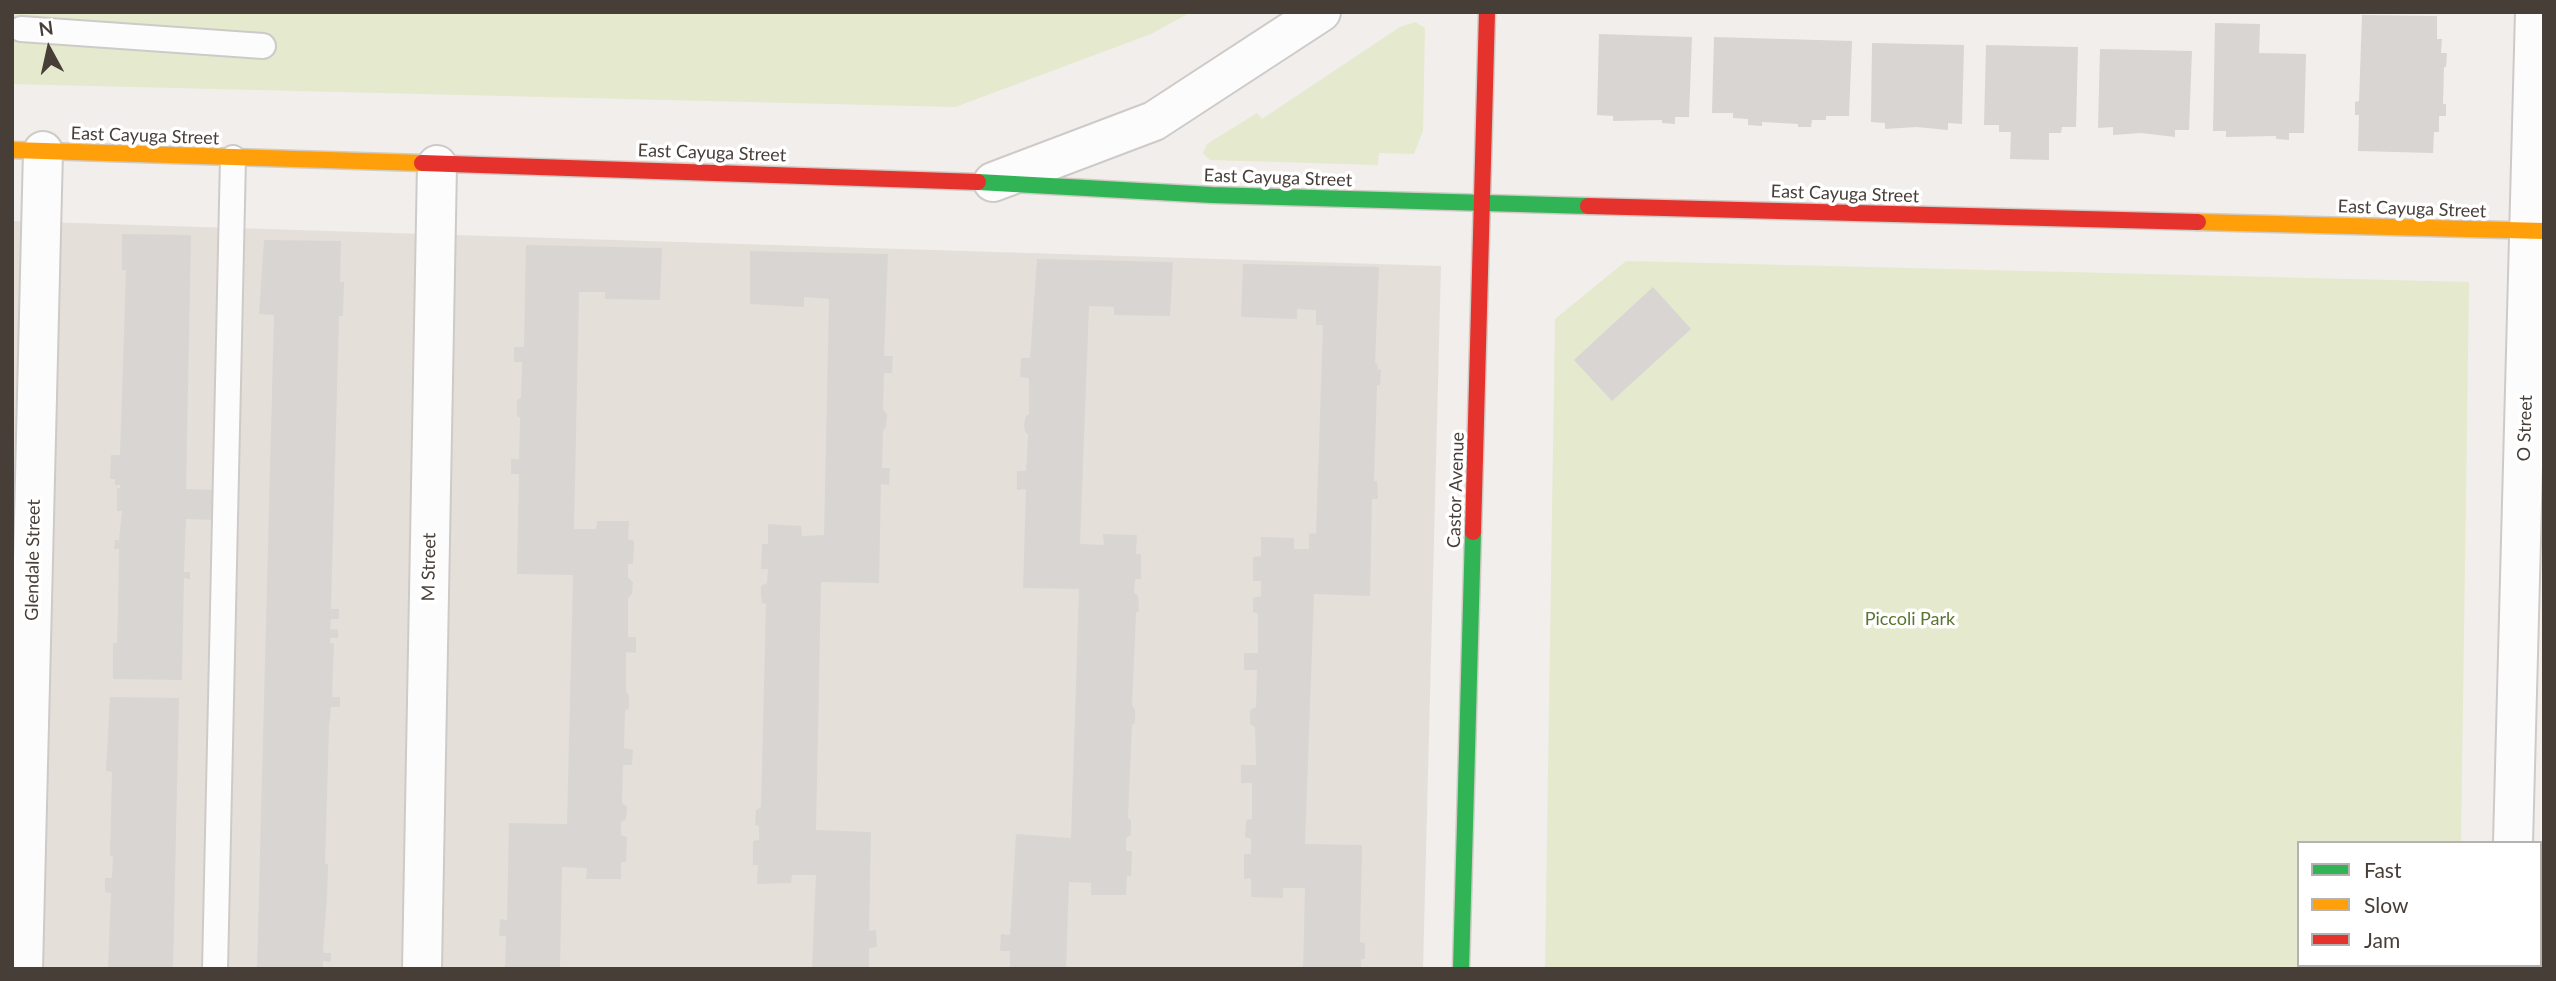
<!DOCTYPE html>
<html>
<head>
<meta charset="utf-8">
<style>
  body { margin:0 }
  #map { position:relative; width:2556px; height:981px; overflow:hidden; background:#f1eeec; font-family:Lato,sans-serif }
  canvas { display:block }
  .frame { position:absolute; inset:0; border:14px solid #473e38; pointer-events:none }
  .legend { position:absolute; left:2297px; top:841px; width:245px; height:126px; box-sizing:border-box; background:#fff; border:2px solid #b5b2af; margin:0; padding:9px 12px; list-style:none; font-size:21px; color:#473e38 }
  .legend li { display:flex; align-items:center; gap:14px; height:35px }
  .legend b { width:35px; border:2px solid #b5b2af }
  .north { position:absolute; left:14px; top:14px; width:70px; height:70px; -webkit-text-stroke:5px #fff; paint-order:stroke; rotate:352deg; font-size:19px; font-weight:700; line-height:28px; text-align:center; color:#473e38 }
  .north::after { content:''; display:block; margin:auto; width:24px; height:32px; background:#473e38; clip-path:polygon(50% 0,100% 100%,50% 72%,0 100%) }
</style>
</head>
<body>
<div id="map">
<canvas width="2556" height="981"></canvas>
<div class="frame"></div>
<ul class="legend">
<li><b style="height:9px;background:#30b455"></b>Fast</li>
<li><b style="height:9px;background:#ff9f0a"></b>Slow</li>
<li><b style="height:9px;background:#e5322d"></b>Jam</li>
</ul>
<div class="north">N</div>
</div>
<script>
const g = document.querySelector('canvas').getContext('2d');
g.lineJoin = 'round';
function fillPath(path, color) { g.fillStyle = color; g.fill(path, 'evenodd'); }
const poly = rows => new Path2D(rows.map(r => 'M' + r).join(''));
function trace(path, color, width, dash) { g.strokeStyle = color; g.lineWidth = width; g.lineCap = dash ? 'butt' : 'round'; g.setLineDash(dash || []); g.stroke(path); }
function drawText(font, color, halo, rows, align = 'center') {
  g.font = font + ' Lato,sans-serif'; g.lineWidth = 7; g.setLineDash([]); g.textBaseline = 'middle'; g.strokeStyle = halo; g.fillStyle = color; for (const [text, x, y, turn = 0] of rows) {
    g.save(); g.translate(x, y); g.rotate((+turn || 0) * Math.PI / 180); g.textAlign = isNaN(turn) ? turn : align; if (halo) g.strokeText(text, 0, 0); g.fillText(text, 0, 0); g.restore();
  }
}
fillPath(poly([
  [12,221,1441,266,1423,969,12,969]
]), '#e5dfda');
fillPath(poly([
  [12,12,1191,12,1151,34,955,107,12,84],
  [1415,22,1425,28,1423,131,1414,154,1379,153,1378,165,1210,160,1203,153,1207,144,1257,113,1262,119,1400,27],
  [1626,261,2469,282,2461,843,2299,843,2299,965,2460,965,2459,969,1545,969,1555,319]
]), '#e5e9ce');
fillPath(poly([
  [2362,15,2437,16,2437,39,2442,39,2441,53,2447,53,2446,67,2444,67,2443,104,2446,104,2446,116,2439,116,2439,132,2434,132,2433,153,2358,151,2359,115,2355,115,2355,102,2359,101],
  [2215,23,2260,24,2259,53,2306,54,2304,133,2289,133,2289,140,2276,139,2276,136,2226,137,2226,131,2213,131],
  [1599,34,1692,37,1689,117,1675,117,1675,124,1662,123,1662,120,1613,121,1613,116,1597,115],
  [1714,37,1852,41,1849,116,1826,116,1826,120,1812,120,1811,127,1798,127,1798,124,1762,122,1762,126,1748,125,1748,119,1733,118,1733,113,1712,113],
  [1872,43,1964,45,1962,124,1948,123,1948,130,1916,127,1885,129,1885,123,1871,122],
  [1986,45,2078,47,2076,127,2062,127,2061,133,2049,133,2049,160,2010,159,2011,132,1999,132,1999,125,1984,125],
  [2100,49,2192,51,2189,130,2175,130,2175,137,2141,133,2113,135,2113,127,2098,128],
  [122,234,191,235,186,489,213,490,212,520,186,519,184,572,190,572,190,579,184,578,182,680,113,679,113,643,117,643,118,612,119,549,114,549,115,540,119,540,122,511,117,511,117,488,120,488,120,485,115,485,115,479,110,479,111,455,120,455,126,270,122,270],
  [264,240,341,241,340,282,344,282,343,316,339,316,331,609,339,609,339,619,331,619,330,629,338,630,338,638,330,638,330,643,334,643,332,697,340,697,340,707,331,707,329,727,325,864,328,864,327,898,323,948,324,953,331,953,331,962,323,961,323,969,257,969,274,315,259,314],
  [526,245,662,248,660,300,605,299,605,292,579,292,574,529,596,529,597,521,629,521,628,539,634,541,633,564,628,564,628,578,633,582,632,594,628,598,628,637,636,637,636,653,626,652,626,691,629,696,629,708,625,711,624,748,633,750,632,765,623,765,622,803,627,807,626,819,621,822,621,835,627,837,626,862,621,862,621,879,586,879,587,868,562,867,560,969,505,969,506,936,499,936,500,919,507,920,509,823,567,824,573,575,517,574,519,474,511,474,511,459,519,459,520,418,517,416,517,400,521,398,522,362,514,362,514,347,524,347],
  [750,251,888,254,884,356,893,356,892,373,884,373,883,409,887,415,886,427,883,430,882,468,890,468,889,485,881,484,879,583,821,582,816,830,871,832,869,931,876,930,877,947,869,948,869,969,812,969,816,875,792,875,791,883,757,884,758,865,753,865,753,841,759,840,759,826,755,825,756,810,761,807,766,604,762,603,761,594,761,586,767,583,768,569,761,569,762,544,768,544,768,524,801,526,802,536,824,535,829,299,804,297,804,307,750,304],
  [1037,259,1173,262,1170,316,1114,315,1114,307,1089,306,1080,544,1104,545,1103,534,1137,535,1136,554,1141,554,1141,579,1135,579,1134,593,1138,596,1139,611,1136,613,1132,705,1135,710,1135,723,1132,725,1128,818,1131,820,1131,835,1126,838,1126,851,1132,851,1131,876,1127,876,1126,895,1091,895,1091,883,1069,882,1066,969,1010,969,1010,951,1000,951,1001,934,1010,935,1016,834,1071,838,1079,589,1023,588,1026,489,1017,490,1017,471,1026,471,1028,434,1025,432,1024,424,1026,416,1029,414,1029,378,1020,377,1021,358,1030,358],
  [1243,264,1379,267,1375,363,1377,363,1378,369,1381,370,1380,385,1377,385,1374,481,1377,481,1378,499,1372,499,1370,596,1314,594,1305,844,1362,845,1360,942,1365,943,1365,959,1361,959,1361,969,1303,969,1305,888,1283,888,1283,898,1251,897,1251,878,1244,879,1244,854,1251,854,1251,839,1245,837,1246,823,1247,820,1252,819,1252,783,1241,783,1241,765,1256,765,1255,727,1250,724,1250,710,1256,707,1257,670,1244,670,1244,653,1258,653,1258,614,1253,612,1253,598,1261,596,1261,581,1253,581,1253,557,1261,556,1261,537,1294,538,1294,549,1309,549,1309,533,1316,534,1323,325,1316,325,1316,310,1297,309,1297,319,1241,317],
  [1653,287,1691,329,1612,401,1574,360],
  [110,697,179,698,173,969,108,969,111,893,105,892,105,878,112,878,113,856,110,856,112,772,106,771]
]), '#d9d5d3');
const lane = poly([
  [21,29,263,46],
  [215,969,233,158]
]);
const street = poly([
  [993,182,1154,121,1321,12],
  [2513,843,2535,12],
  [23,969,43,151],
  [422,969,437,165],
  [2509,969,2509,965]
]);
const fast = poly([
  [978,182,1212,195,1588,206],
  [1461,969,1473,532]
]);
const slow = poly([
  [12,150,422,163],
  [2198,222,2544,231]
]);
const jam = poly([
  [422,163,978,182],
  [1588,206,2198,222],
  [1473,532,1487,12]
]);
trace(lane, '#cecac8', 28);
trace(street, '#cecac8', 42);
trace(fast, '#d1cbc4', 19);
trace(slow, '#d1cbc4', 19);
trace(jam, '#d1cbc4', 19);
trace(lane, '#fdfcfc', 24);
trace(street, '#fdfcfc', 38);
trace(fast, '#30b455', 16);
trace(slow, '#ff9f0a', 16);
trace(jam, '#e5322d', 16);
drawText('18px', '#473e38', '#fff', [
  ["East Cayuga Street",145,136,2],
  ["East Cayuga Street",712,153,2],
  ["East Cayuga Street",1278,178,2],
  ["East Cayuga Street",1845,194,2],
  ["East Cayuga Street",2412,209,2],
  ["O Street",2525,428,-88],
  ["Castor Avenue",1456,490,-88],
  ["Glendale Street",33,560,-89],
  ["M Street",429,567,-89]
]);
drawText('18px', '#5a752f', '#fff', [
  ["Piccoli Park",1910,619]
]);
</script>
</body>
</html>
